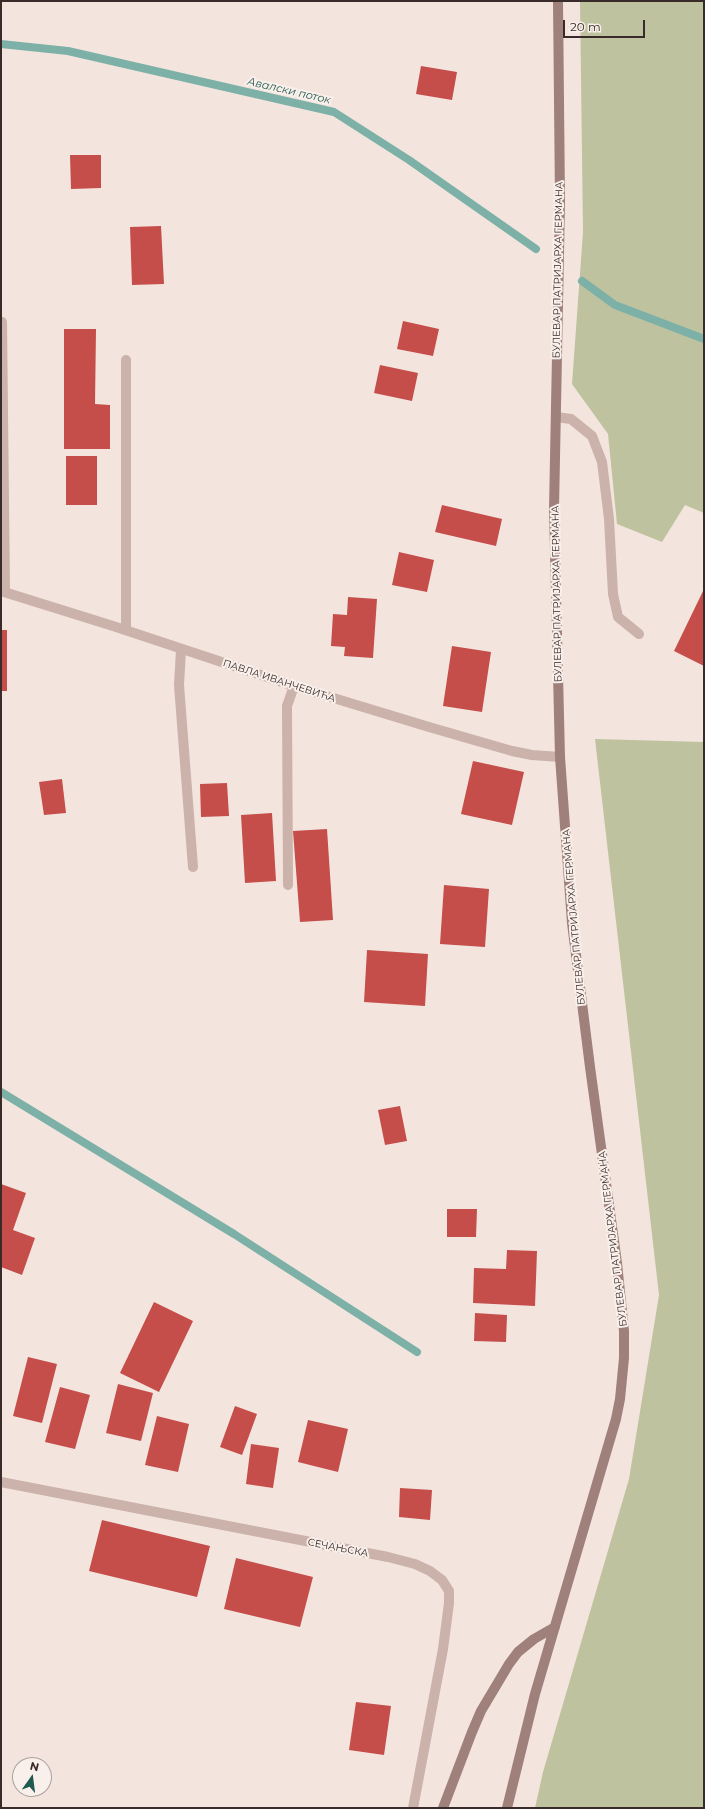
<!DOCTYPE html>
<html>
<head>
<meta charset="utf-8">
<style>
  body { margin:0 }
  #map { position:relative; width:705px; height:1809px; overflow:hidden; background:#f3e5de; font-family:Montserrat,sans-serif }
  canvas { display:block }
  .frame { position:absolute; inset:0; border:2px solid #382b29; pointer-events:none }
  .north { position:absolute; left:12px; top:1757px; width:40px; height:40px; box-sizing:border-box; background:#faf0eb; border:1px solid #aca19d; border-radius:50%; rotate:14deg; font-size:11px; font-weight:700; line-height:16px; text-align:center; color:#382b29 }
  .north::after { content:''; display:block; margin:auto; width:14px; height:18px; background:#1f5a51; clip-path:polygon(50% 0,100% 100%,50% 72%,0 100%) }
  .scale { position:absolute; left:563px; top:20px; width:82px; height:18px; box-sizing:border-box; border:2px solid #382b29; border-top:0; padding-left:5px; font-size:12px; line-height:14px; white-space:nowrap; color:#382b29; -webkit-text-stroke:3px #faf0eb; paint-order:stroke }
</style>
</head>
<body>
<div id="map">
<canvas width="705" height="1809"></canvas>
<div class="frame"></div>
<div class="north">N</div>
<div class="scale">20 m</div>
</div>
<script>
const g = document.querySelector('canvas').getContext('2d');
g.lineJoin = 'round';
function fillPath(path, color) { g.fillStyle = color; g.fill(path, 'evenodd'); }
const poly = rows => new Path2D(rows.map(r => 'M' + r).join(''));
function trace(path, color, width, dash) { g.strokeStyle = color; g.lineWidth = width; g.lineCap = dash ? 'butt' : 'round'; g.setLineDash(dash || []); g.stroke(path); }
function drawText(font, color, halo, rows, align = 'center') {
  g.font = font + ' Montserrat,sans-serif'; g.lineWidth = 4; g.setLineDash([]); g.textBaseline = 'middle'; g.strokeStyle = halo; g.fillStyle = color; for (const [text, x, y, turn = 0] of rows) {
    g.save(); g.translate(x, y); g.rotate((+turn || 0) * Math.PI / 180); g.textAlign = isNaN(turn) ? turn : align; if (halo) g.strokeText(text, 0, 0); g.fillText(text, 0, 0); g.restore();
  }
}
fillPath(poly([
  [580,1,704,1,704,513,685,505,662,542,617,524,608,434,572,384,583,232],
  [595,739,704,742,704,1808,535,1808,543,1772,629,1479,659,1295]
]), '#bec29e');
trace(poly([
  [1,44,68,51,334,112,409,160,536,249],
  [582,281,615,305,704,339],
  [1,1092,234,1234,417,1352]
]), '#7db0a7', 8);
fillPath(poly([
  [421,66,457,72,452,100,416,94],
  [70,155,101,155,101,188,71,189],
  [161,226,164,284,132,285,130,227],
  [403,321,439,329,433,356,397,349],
  [64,329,96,329,95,404,110,405,110,449,64,449],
  [380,365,418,373,412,401,374,393],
  [66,456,97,456,97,505,66,505],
  [442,505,502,519,496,546,435,532],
  [399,552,434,560,427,592,392,585],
  [704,589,704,666,674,651],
  [348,597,377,599,373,658,344,656,345,647,331,646,333,614,347,615],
  [1,630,7,630,7,691,1,691],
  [452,646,491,652,482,712,443,706],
  [473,761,524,772,512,825,461,814],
  [62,779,66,813,44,815,39,782],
  [227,783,229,816,201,817,200,784],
  [272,813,276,881,245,883,241,815],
  [327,829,333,920,300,922,293,831],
  [444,885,489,889,485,947,440,944],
  [367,950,428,954,425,1006,364,1002],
  [400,1106,407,1141,385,1145,378,1110],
  [1,1184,26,1193,13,1230,35,1238,22,1275,1,1267],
  [447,1209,477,1209,476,1237,447,1237],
  [507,1250,537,1251,535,1306,473,1303,474,1268,506,1269],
  [154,1302,193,1321,159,1392,120,1373],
  [475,1313,507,1315,506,1342,474,1341],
  [28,1357,57,1364,42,1423,13,1416],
  [118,1384,153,1393,141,1441,106,1433],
  [60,1387,90,1395,75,1449,45,1442],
  [235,1406,257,1414,242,1455,220,1447],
  [157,1416,189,1424,178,1472,145,1465],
  [308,1420,348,1429,338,1472,298,1462],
  [251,1444,279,1448,273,1488,246,1484],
  [400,1488,432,1490,430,1520,399,1517],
  [102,1520,210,1546,197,1597,89,1571],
  [236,1558,313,1577,300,1627,224,1609],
  [356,1702,391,1706,384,1755,349,1750]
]), '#c54d4a');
trace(poly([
  [2,322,5,592],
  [556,417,571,419,592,436,602,462,609,519,613,594,618,617,639,634],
  [126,630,126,360],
  [181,650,179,685,193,867],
  [288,885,287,706,294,686]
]), '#cbb2aa', 10);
trace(poly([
  [1,591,113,626,294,686,429,727,512,751,532,755,560,757],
  [1,1482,388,1557,415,1564,430,1571,442,1580,449,1591,449,1603,443,1649,413,1808]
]), '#cbb2aa', 10);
trace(poly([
  [443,1808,472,1732,481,1711,509,1664,518,1652,534,1639,555,1627],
  [507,1808,535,1694,616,1419,620,1399,624,1358,624,1331,617,1263,590,1067,572,923,560,757,554,509,560,201,558,1]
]), '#9f807b', 10);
drawText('10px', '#382b29', '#faf0eb', [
  ["БУЛЕВАР ПАТРИЈАРХА ГЕРМАНА",558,270,-89],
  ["БУЛЕВАР ПАТРИЈАРХА ГЕРМАНА",557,594,-91],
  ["ПАВЛА ИВАНЧЕВИЋА",279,681,18],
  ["БУЛЕВАР ПАТРИЈАРХА ГЕРМАНА",574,917,-95],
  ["БУЛЕВАР ПАТРИЈАРХА ГЕРМАНА",613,1239,-97],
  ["СЕЧАЊСКА",338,1548,11]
]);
drawText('italic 11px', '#1f5a51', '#faf0eb', [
  ["Авалски поток",289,91,13]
]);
</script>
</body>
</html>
